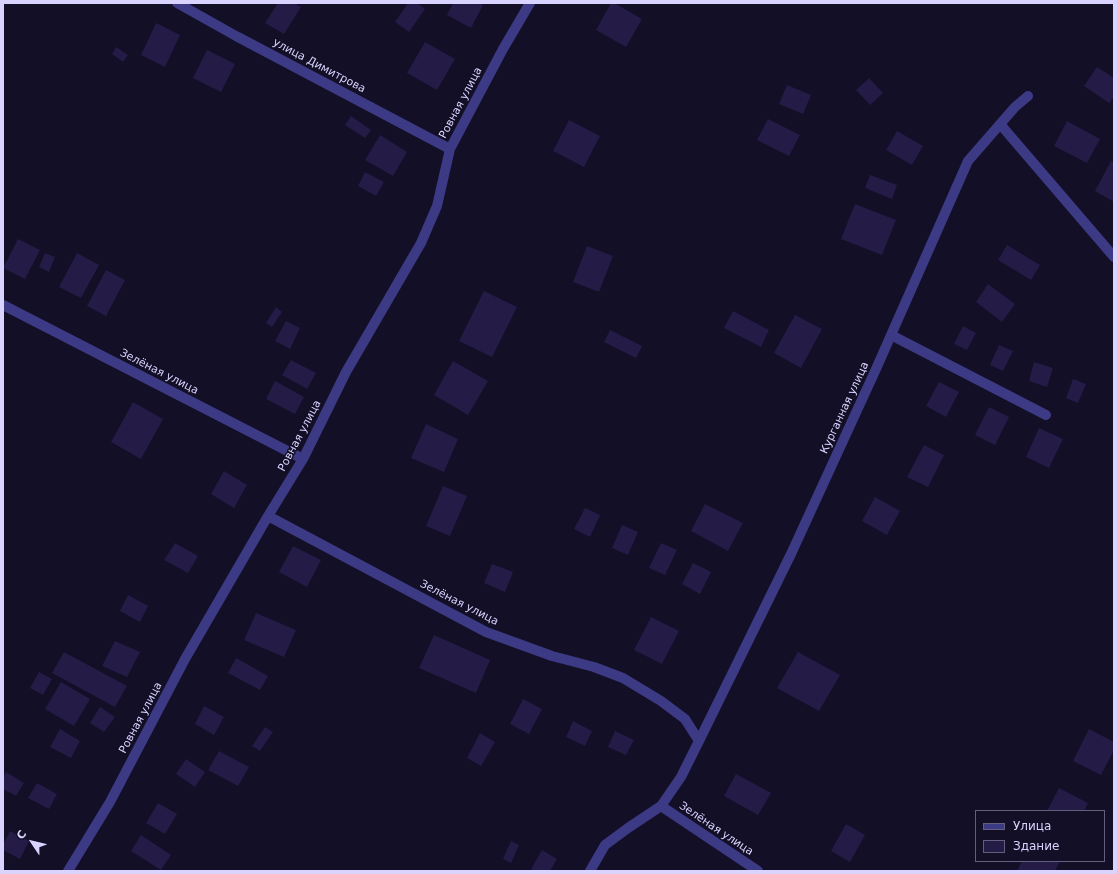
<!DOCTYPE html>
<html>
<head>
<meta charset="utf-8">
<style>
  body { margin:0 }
  #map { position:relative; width:1117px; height:874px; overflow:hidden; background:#130f26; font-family:"DejaVu Sans",sans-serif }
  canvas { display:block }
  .frame { position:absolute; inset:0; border:4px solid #d9d4ff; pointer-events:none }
  .legend { position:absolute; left:975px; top:810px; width:130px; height:52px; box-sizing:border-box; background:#130f26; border:1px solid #625e7d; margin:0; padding:5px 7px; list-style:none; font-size:12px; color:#d9d4ff }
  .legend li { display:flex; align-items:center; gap:8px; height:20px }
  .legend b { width:20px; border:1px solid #625e7d }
  .north { position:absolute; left:12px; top:822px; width:40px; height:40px; -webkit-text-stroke:3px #130f26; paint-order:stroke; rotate:305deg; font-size:11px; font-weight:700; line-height:16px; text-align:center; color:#d9d4ff }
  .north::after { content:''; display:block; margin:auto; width:14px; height:18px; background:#d9d4ff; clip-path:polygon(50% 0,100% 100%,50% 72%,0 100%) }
</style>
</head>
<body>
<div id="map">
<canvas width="1117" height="874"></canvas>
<div class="frame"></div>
<ul class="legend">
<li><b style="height:5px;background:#3d3a85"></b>Улица</li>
<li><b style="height:11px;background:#241b47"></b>Здание</li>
</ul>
<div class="north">С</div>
</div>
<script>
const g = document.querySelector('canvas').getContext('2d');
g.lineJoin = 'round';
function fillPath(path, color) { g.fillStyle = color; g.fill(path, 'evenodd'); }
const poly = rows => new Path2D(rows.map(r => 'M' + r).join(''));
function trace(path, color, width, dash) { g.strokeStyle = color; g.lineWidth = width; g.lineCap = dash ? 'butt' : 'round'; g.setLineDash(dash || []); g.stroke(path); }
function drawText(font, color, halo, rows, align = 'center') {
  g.font = font + ' "DejaVu Sans",sans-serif'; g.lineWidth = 3; g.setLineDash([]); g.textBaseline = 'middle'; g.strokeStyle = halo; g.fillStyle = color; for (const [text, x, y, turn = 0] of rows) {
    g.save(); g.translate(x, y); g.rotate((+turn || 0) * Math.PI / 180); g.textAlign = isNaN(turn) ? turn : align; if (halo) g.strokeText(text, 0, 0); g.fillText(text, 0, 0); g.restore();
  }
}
fillPath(poly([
  [278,3,294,3,301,7,284,34,265,23],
  [408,3,417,3,425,9,409,32,395,22],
  [453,3,479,3,483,5,471,28,447,15],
  [611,3,614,3,642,19,626,47,596,30],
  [156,23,180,35,165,67,141,55],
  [425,42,455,59,437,90,407,73],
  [116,47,128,55,123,62,112,54],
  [207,50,235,64,221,92,193,78],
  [1097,67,1114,78,1114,97,1109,103,1084,86],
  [869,78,883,93,870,105,856,90],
  [787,85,811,95,803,114,779,104],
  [351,116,371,130,365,138,345,125],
  [768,119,800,135,789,156,757,140],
  [569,120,600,136,584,167,553,151],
  [1067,121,1100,139,1087,163,1054,146],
  [897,131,923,146,912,165,886,150],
  [380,135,407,152,393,176,365,160],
  [1111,161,1114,162,1114,202,1095,191],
  [365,172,384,182,376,196,358,186],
  [870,175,897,185,892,199,865,188],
  [855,204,896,220,882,255,841,239],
  [18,239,40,250,25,279,3,268],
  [1007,245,1040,265,1031,280,998,260],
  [587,246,613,256,599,292,573,282],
  [45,253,55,257,49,272,39,267],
  [77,253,99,265,81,298,59,287],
  [106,270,125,280,106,316,87,306],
  [988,284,1015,304,1002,322,976,302],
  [484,291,517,307,492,357,459,341],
  [276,307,282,312,272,327,266,323],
  [733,311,769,330,761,347,724,328],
  [795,315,822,329,801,368,774,353],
  [286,321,300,328,290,349,275,341],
  [963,326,976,333,967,350,954,344],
  [610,330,642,346,636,358,604,342],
  [999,345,1013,351,1003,371,990,365],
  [291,360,316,373,307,389,282,375],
  [453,361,488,381,468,415,434,395],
  [1034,362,1053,368,1047,387,1029,381],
  [1073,379,1086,384,1078,403,1066,398],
  [275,381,304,397,295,414,266,399],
  [939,382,959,392,946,417,926,406],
  [133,402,163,419,141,459,111,442],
  [989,407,1009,417,995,445,975,435],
  [426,424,458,439,444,472,411,458],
  [1039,428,1063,439,1049,468,1026,457],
  [924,445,944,455,928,487,907,477],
  [224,471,247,485,234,508,211,494],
  [443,486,467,496,450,536,426,526],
  [875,497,900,511,887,535,862,521],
  [705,504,743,523,728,551,691,531],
  [585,508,600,515,590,537,574,529],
  [622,525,638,532,628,555,612,548],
  [175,543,198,556,188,573,164,560],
  [661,543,677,550,665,575,649,568],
  [293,546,321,560,307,587,279,572],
  [693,563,711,572,700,594,682,584],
  [492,564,513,572,505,592,484,583],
  [128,595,148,606,140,622,120,611],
  [256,613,296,630,284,657,244,640],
  [651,617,679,631,662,664,634,650],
  [434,635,490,660,476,693,419,668],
  [115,641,140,652,127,677,102,666],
  [64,652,127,686,115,707,52,673],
  [798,652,840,675,819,711,777,688],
  [236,658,268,676,260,690,228,673],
  [39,672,52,679,43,695,30,688],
  [61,682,90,699,74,726,45,709],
  [523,699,542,709,529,734,510,724],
  [204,706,224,717,214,735,195,724],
  [100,707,115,717,104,732,90,723],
  [573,721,592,731,585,746,566,737],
  [265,727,273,732,260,751,252,746],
  [60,729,80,741,71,758,50,747],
  [1089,729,1114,742,1114,750,1101,775,1073,761],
  [615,731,634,740,626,755,608,747],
  [480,733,495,742,481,766,467,758],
  [219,751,249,767,238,786,208,770],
  [186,759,205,772,195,787,176,774],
  [6,772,24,783,16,796,3,789,3,777],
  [736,774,771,793,758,815,724,796],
  [37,783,57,794,49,809,28,798],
  [1059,788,1088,803,1084,811,1047,811],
  [158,803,177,814,165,834,146,823],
  [846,824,865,835,850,862,831,851],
  [10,831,29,841,20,859,3,850,3,844],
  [141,835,171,855,161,870,131,851],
  [511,841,519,845,511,863,503,859],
  [542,850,557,859,550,871,535,871,531,869],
  [1022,861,1060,861,1055,871,1017,871]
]), '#241b47');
trace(poly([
  [177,3,236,36,450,149],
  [1000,124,1114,257],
  [3,305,303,459],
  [891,335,1046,415],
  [268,516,486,632,552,656,594,667,623,678,661,701,685,719,699,741],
  [661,806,758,871],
  [68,871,110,802,185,659,268,516,303,459,346,372,421,243,437,206,450,149,503,49,530,3],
  [590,871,605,845,628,828,661,806,681,777,699,741,791,554,876,369,968,161,1015,107,1028,96]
]), '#3d3a85', 10);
drawText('11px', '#d9d4ff', '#130f26', [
  ["улица Димитрова",319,66,28],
  ["Ровная улица",461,103,-62],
  ["Зелёная улица",159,372,27],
  ["Курганная улица",845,408,-65],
  ["Ровная улица",300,436,-62],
  ["Зелёная улица",459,603,27],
  ["Ровная улица",141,718,-62],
  ["Зелёная улица",716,829,34]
]);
</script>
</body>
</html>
